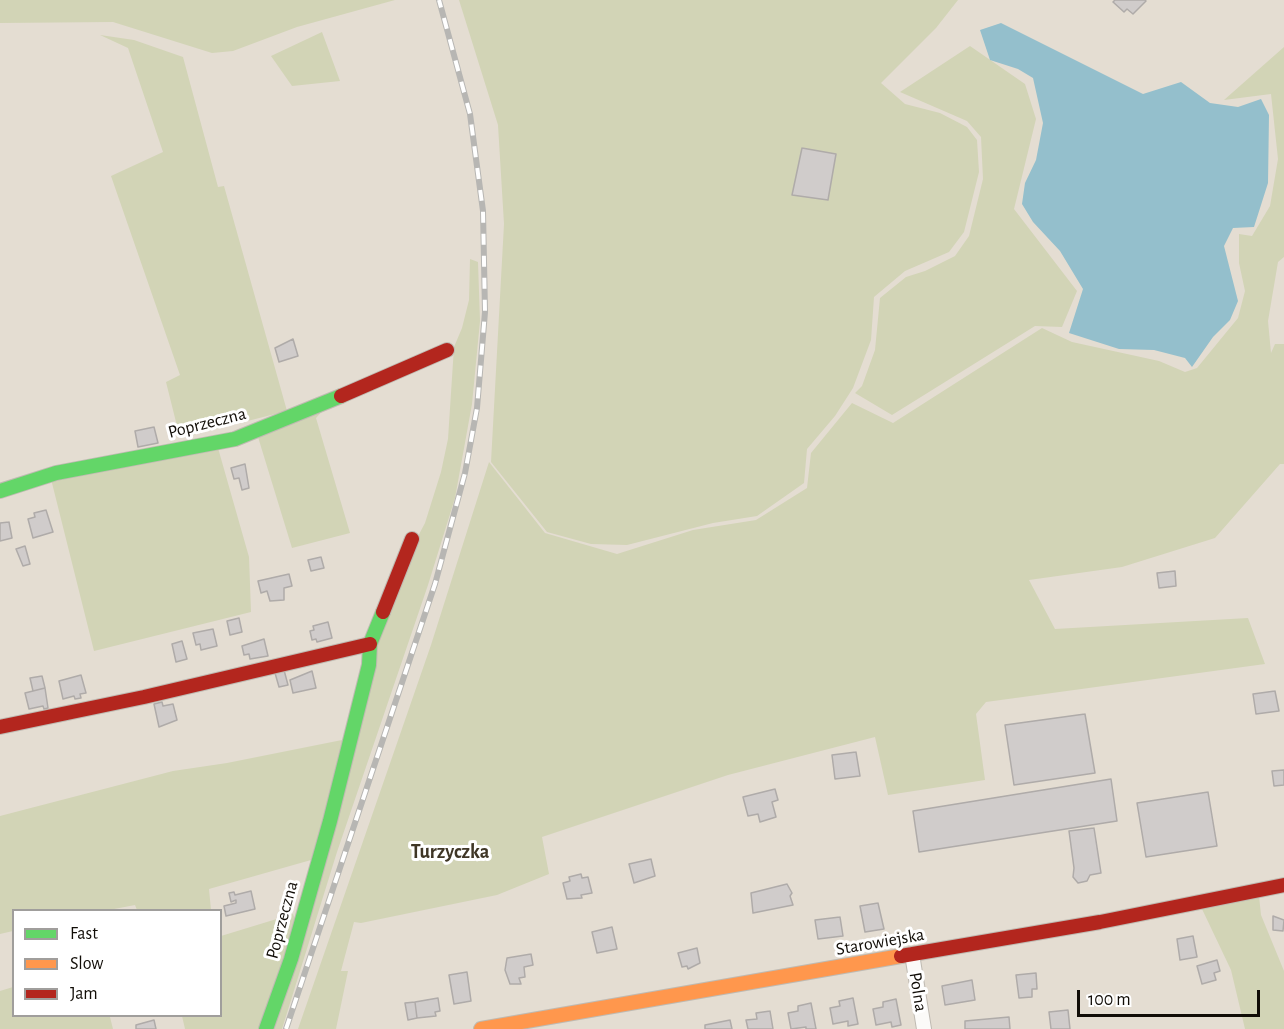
<!DOCTYPE html>
<html>
<head>
<meta charset="utf-8">
<style>
  body { margin:0 }
  #map { position:relative; width:1284px; height:1029px; overflow:hidden; background:#e4ddd2; font-family:"Alegreya Sans",sans-serif }
  canvas { display:block }
  .legend { position:absolute; left:12px; top:909px; width:210px; height:108px; box-sizing:border-box; background:#fff; border:2px solid #a09e9c; margin:0; padding:8px 10px; list-style:none; font-size:18px; color:#110d07 }
  .legend li { display:flex; align-items:center; gap:12px; height:30px }
  .legend b { width:30px; border:2px solid #a09e9c }
  .scale { position:absolute; left:1077px; top:990px; width:183px; height:27px; box-sizing:border-box; border:3px solid #110d07; border-top:0; padding-left:8px; font-size:18px; line-height:21px; white-space:nowrap; color:#110d07; -webkit-text-stroke:4px #fff; paint-order:stroke }
</style>
</head>
<body>
<div id="map">
<canvas width="1284" height="1029"></canvas>
<ul class="legend">
<li><b style="height:8px;background:#63d668"></b>Fast</li>
<li><b style="height:8px;background:#ff974d"></b>Slow</li>
<li><b style="height:8px;background:#b3261e"></b>Jam</li>
</ul>
<div class="scale">100 m</div>
</div>
<script>
const g = document.querySelector('canvas').getContext('2d');
g.lineJoin = 'round';
function fillPath(path, color) { g.fillStyle = color; g.fill(path, 'evenodd'); }
const poly = rows => new Path2D(rows.map(r => 'M' + r).join(''));
function trace(path, color, width, dash) { g.strokeStyle = color; g.lineWidth = width; g.lineCap = dash ? 'butt' : 'round'; g.setLineDash(dash || []); g.stroke(path); }
function drawText(font, color, halo, rows, align = 'center') {
  g.font = font + ' "Alegreya Sans",sans-serif'; g.lineWidth = 6; g.setLineDash([]); g.textBaseline = 'middle'; g.strokeStyle = halo; g.fillStyle = color; for (const [text, x, y, turn = 0] of rows) {
    g.save(); g.translate(x, y); g.rotate((+turn || 0) * Math.PI / 180); g.textAlign = isNaN(turn) ? turn : align; if (halo) g.strokeText(text, 0, 0); g.fillText(text, 0, 0); g.restore();
  }
}
fillPath(poly([
  [0,0,395,0,297,27,233,51,212,53,113,22,0,23],
  [459,0,958,0,936,28,881,83,905,104,940,113,967,127,977,140,979,172,964,232,949,252,905,271,874,297,871,340,853,388,835,416,807,449,804,483,757,516,713,523,627,545,591,544,547,532,491,462,504,224,498,125],
  [322,32,340,81,292,86,271,56],
  [100,35,134,40,183,57,218,187,224,186,287,411,180,438,166,382,180,375,111,176,163,152,128,48],
  [970,46,1025,84,1036,119,1014,209,1077,291,1062,327,1035,326,892,415,855,393,862,386,875,350,880,298,906,277,925,271,955,256,969,236,983,179,981,137,967,121,900,92],
  [1284,47,1284,257,1278,262,1268,321,1271,353,1275,344,1284,344,1284,464,1280,464,1215,538,1122,567,1029,580,1055,629,1248,618,1265,664,986,702,976,714,985,780,888,795,875,737,728,775,542,837,549,874,497,895,361,923,354,922,341,971,348,971,336,1029,298,1029,431,645,489,462,545,533,617,554,693,530,756,520,807,488,811,453,852,403,893,423,1042,328,1072,342,1159,361,1185,372,1197,368,1238,318,1245,291,1239,263,1239,234,1252,236,1270,206,1278,159,1271,94,1224,100],
  [470,259,478,262,480,321,472,404,455,498,428,585,337,852,282,1029,271,1029,374,647,407,557,425,523,441,472,448,439,454,347,462,328,469,300],
  [326,407,316,418,350,533,292,548,258,437],
  [218,448,249,557,251,612,94,651,51,479],
  [347,739,311,860,209,889,211,910,137,910,135,905,109,910,14,910,13,931,0,934,0,816,173,771,227,763],
  [1259,896,1261,915,1284,971,1284,1029,1245,1029,1231,970,1202,909],
  [293,914,296,922,260,1029,185,1029,182,1016,220,1016,221,936],
  [13,987,14,1016,116,1016,110,1017,113,1029,0,1029,0,991]
]), '#d2d4b6');
fillPath(poly([
  [1001,23,1143,94,1181,82,1210,103,1238,107,1261,99,1269,115,1268,183,1254,227,1233,228,1224,246,1238,301,1230,320,1213,337,1192,367,1185,358,1154,350,1119,349,1069,333,1083,289,1060,251,1033,222,1022,204,1025,183,1036,160,1043,123,1033,78,1018,69,990,60,980,30]
]), '#94bfcc');
const building = poly([
  [1115,0,1145,0,1146,1,1133,14,1127,9,1124,12,1113,2,1115,0],
  [802,148,836,154,828,200,792,195,802,148],
  [293,339,298,356,279,362,275,348,293,339],
  [154,427,158,443,138,447,135,431,154,427],
  [245,464,249,488,242,490,239,478,234,479,231,468,245,464],
  [46,510,53,532,33,538,28,519,35,517,34,513,46,510],
  [9,522,12,538,0,541,0,523,9,522],
  [25,546,30,564,23,566,16,549,25,546],
  [321,557,324,568,311,571,308,560,321,557],
  [1175,571,1176,586,1159,588,1157,573,1175,571],
  [289,574,292,586,284,588,284,600,270,601,267,591,261,593,258,581,289,574],
  [239,618,242,632,230,635,227,621,239,618],
  [328,622,332,638,317,642,316,639,312,640,310,631,314,630,313,626,328,622],
  [213,629,217,646,201,650,200,644,196,645,193,633,213,629],
  [264,639,268,656,250,659,249,654,244,655,242,646,264,639],
  [182,641,187,659,176,662,172,644,182,641],
  [284,670,288,685,279,687,275,673,284,670],
  [312,671,316,688,293,693,290,680,312,671],
  [81,675,86,693,80,694,81,698,75,699,74,696,63,699,59,681,81,675],
  [42,676,45,688,33,691,30,678,42,676],
  [45,688,48,708,44,709,43,706,29,709,25,693,45,688],
  [1275,691,1279,711,1256,714,1253,694,1275,691],
  [162,702,163,706,173,704,177,720,159,727,154,704,162,702],
  [1085,714,1095,773,1014,785,1005,725,1085,714],
  [856,752,860,776,835,779,832,755,856,752],
  [1284,770,1284,785,1274,786,1272,771,1284,770],
  [1111,779,1117,821,919,852,913,811,1111,779],
  [775,789,778,800,772,802,776,817,760,822,758,814,748,816,743,797,775,789],
  [1208,792,1217,846,1146,857,1137,803,1208,792],
  [1094,828,1101,873,1090,875,1087,881,1078,883,1073,877,1074,868,1069,831,1094,828],
  [651,859,655,876,634,883,629,864,651,859],
  [581,874,582,878,588,877,592,893,581,895,582,898,567,899,563,883,570,881,569,877,581,874],
  [787,884,792,893,790,896,793,905,753,913,751,893,787,884],
  [251,891,255,909,226,916,224,906,236,903,236,900,231,902,229,893,234,892,235,895,251,891],
  [878,903,884,929,865,932,860,906,878,903],
  [1273,916,1284,920,1283,931,1273,930,1273,916],
  [840,917,843,936,818,939,815,920,840,917],
  [612,927,617,949,597,953,592,932,612,927],
  [1193,936,1197,957,1180,960,1177,939,1193,936],
  [697,948,700,963,688,969,687,966,682,967,678,953,697,948],
  [531,954,533,965,524,967,525,977,519,978,521,984,510,984,505,970,507,958,531,954],
  [1217,960,1220,971,1214,973,1216,980,1202,984,1197,966,1217,960],
  [467,972,471,1001,454,1004,449,975,467,972],
  [1036,973,1037,989,1032,989,1032,997,1019,998,1016,975,1036,973],
  [972,980,975,1000,945,1005,942,986,972,980],
  [438,998,440,1011,435,1012,436,1016,417,1018,415,1002,438,998],
  [853,998,858,1024,848,1026,848,1021,833,1024,830,1008,840,1006,839,1001,853,998],
  [896,999,901,1025,892,1027,891,1022,876,1025,873,1009,883,1007,883,1002,896,999],
  [415,1002,417,1018,408,1020,405,1003,415,1002],
  [811,1003,816,1029,806,1029,806,1027,791,1029,788,1013,798,1011,798,1006,811,1003],
  [1068,1010,1070,1029,1051,1029,1049,1012,1068,1010],
  [770,1011,773,1029,748,1029,746,1020,757,1019,756,1013,770,1011],
  [1009,1017,1010,1029,965,1029,965,1021,1009,1017],
  [154,1020,156,1029,136,1029,136,1025,154,1020],
  [730,1020,732,1029,705,1029,705,1025,730,1020]
]);
fillPath(building, '#d0cccb');
trace(building, '#afaba9', 1.5);
const street = poly([
  [912,954,924,1029]
]);
const fast = poly([
  [0,491,56,473,235,439,341,396],
  [266,1029,291,959,330,821,369,665,370,644,383,612]
]);
const slow = poly([
  [481,1029,901,956]
]);
const jam = poly([
  [341,396,447,350],
  [383,612,412,539],
  [0,727,144,697,370,644],
  [901,956,1100,922,1284,885]
]);
trace(street, '#bfbab2', 16);
trace(fast, '#bfbab2', 16);
trace(slow, '#bfbab2', 16);
trace(jam, '#bfbab2', 16);
trace(street, '#fbfaf8', 14);
trace(fast, '#63d668', 14);
trace(slow, '#ff974d', 14);
trace(jam, '#b3261e', 14);
const rail = poly([
  [286,1029,435,584,465,473,477,408,485,312,483,211,470,114,439,0]
]);
trace(rail, '#b7b6b3', 6);
trace(rail, '#fff', 4, [11]);
drawText('18px', '#110d07', '#fff', [
  ["Poprzeczna",207,423,-14],
  ["Poprzeczna",282,920,-75],
  ["Starowiejska",880,942,-10],
  ["Polna",918,992,81]
]);
drawText('bold 20px', '#3f3626', '#fff', [
  ["Turzyczka",450,852]
]);
</script>
</body>
</html>
